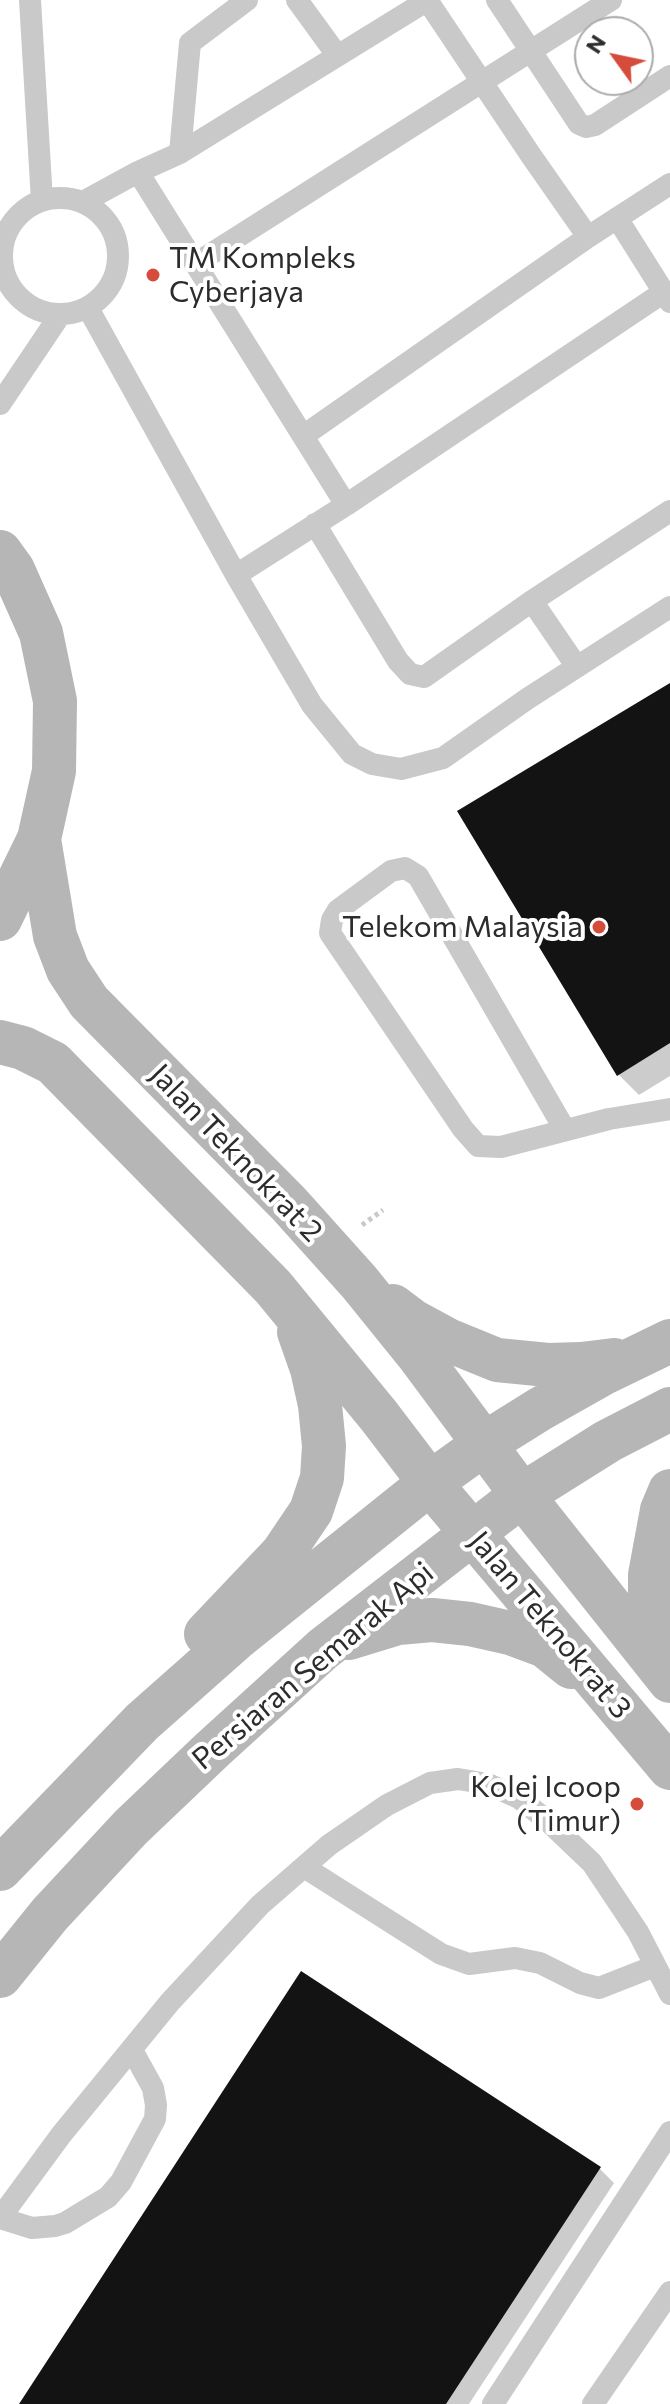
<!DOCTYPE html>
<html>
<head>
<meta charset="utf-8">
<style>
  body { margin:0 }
  #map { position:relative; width:670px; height:2404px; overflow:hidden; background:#fff; font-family:Commissioner,sans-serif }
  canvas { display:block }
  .north { position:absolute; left:574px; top:16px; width:80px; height:80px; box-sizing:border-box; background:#fff; border:2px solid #ababab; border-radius:50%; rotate:303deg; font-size:22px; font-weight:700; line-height:32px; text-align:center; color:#2c2c2c }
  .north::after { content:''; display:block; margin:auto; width:28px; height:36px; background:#d64c3c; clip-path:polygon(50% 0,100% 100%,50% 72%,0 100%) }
</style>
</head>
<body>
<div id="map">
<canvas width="670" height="2404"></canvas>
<div class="north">N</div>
</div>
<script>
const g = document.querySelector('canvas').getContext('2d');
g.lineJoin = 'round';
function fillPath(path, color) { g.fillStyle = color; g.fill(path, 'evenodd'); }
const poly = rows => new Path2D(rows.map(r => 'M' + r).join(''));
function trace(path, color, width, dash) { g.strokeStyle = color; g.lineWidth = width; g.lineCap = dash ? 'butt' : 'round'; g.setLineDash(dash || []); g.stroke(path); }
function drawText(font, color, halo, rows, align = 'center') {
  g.font = font + ' Commissioner,sans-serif'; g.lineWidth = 8; g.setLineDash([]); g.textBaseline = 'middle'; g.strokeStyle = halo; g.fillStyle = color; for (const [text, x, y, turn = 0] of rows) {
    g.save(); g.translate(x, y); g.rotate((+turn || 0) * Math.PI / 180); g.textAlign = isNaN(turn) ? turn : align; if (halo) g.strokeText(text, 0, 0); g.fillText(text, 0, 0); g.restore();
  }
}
fillPath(poly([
  [670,685,670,1076,639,1095,619,1075],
  [600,2169,614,2183,469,2404,21,2404]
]), '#0003');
fillPath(poly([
  [670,683,670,1043,617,1076,457,811],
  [301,1971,601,2167,446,2404,19,2404]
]), '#131313');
trace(poly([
  [362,1225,383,1210]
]), '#c9c9c9', 5, [4, 4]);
trace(poly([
  [30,0,42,201],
  [297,0,337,55],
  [427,0,532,157,588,237],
  [497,0,579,124,586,127,595,125,670,76],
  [180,153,190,43,247,0],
  [138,172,346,505],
  '2 256a58 58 0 1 1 116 0a58 58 0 1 1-116 0Z',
  [83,202,138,172,180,153,428,0],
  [617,218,670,302],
  [195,264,611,0],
  [88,308,236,575,312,705,352,754,372,764,401,769,443,758,527,699,670,607],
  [0,404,60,315],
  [303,436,588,237,670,184],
  [315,524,398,661,410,674,424,677,532,601,670,511],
  [236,575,346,505,664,292],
  [532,601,577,667],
  [565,1130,418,876,405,868,391,871,338,910,332,920,330,933,463,1129,478,1146,501,1147,609,1119,670,1109],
  [304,1867,441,1954,469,1964,515,1958,540,1963,580,1983,599,1988,655,1966],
  [0,2218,61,2135,170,2002,260,1905,329,1845,387,1805,430,1783,458,1779,488,1784,519,1798,549,1822,592,1863,638,1932,670,1994],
  [0,2218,32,2228,55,2226,65,2223,108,2197,121,2182,155,2119,156,2105,153,2088,132,2050],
  [493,2404,670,2132],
  [593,2404,670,2292]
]), '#c9c9c9', 22);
trace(poly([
  [0,552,13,570,41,633,55,701,54,771,39,839,0,919],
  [39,839,55,936,68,970,89,1002,289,1204,359,1282,418,1355,522,1495,670,1681],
  [0,1042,23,1048,53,1063,273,1287,379,1416,430,1483,670,1768],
  [393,1306,413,1321,448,1340,497,1360,548,1365,581,1364,614,1360],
  [206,1634,282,1554,311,1511,322,1478,324,1446,320,1405,312,1369,299,1332],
  [349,1638,398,1623,432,1620,470,1624,510,1633,545,1646,571,1667],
  [666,1663,650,1606,650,1575,662,1510,670,1491],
  [0,1869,142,1722,238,1637,430,1483,484,1444,540,1409,602,1374,670,1341],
  [0,1976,50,1914,131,1827,213,1749,323,1649,522,1495,608,1441,670,1409]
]), '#b6b6b6', 44);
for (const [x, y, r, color] of [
  [153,275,8,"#d64c3c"],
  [599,927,8,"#d64c3c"],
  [637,1804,8,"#d64c3c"]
]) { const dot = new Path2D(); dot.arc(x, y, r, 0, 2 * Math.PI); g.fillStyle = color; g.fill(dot); trace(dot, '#fff', 3); }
drawText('30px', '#2c2c2c', '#fff', [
  ["TM Kompleks",169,258,"left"],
  ["Cyberjaya",169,292,"left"],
  ["Telekom Malaysia",583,927],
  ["Kolej Icoop",621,1787],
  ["(Timur)",621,1821]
], 'right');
drawText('30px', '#2c2c2c', '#fff', [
  ["Jalan Teknokrat 2",236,1153,46],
  ["Jalan Teknokrat 3",550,1625,50],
  ["Persiaran Semarak Api",313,1666,-40]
]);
</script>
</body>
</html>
